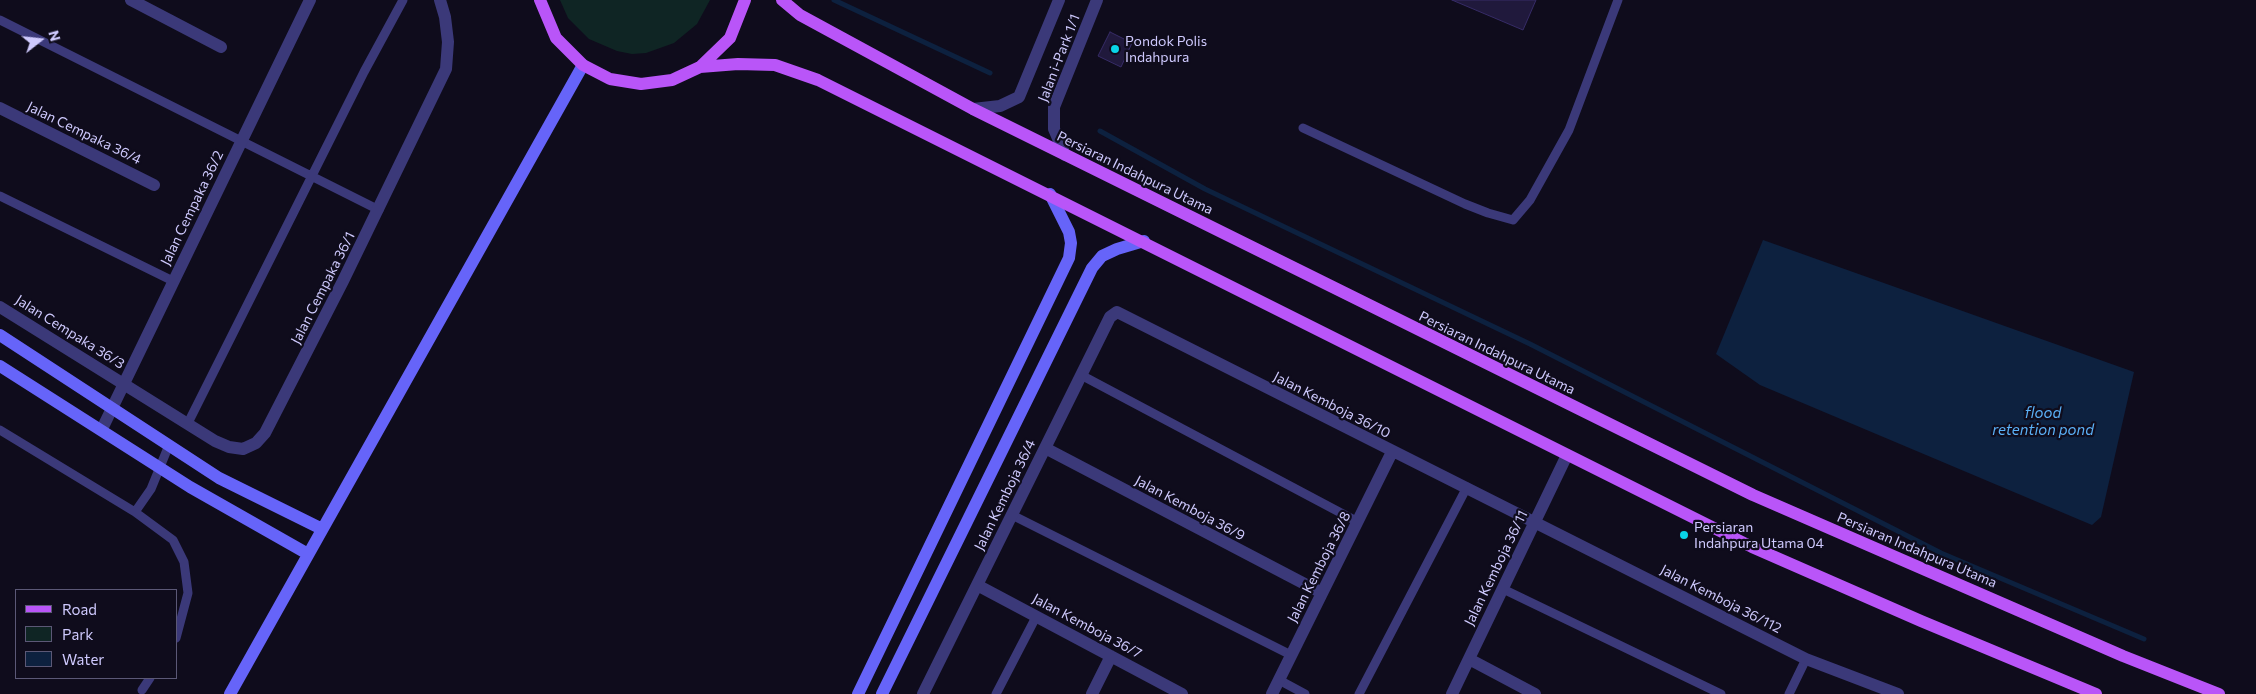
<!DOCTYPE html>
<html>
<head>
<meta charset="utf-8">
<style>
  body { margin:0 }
  #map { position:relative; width:2256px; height:694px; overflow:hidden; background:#0f0c1c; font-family:Commissioner,sans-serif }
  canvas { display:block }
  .legend { position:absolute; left:15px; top:589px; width:162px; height:90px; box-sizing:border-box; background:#0f0c1c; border:1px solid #5b5876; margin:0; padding:6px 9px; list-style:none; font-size:15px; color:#cec9fd }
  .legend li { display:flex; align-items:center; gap:10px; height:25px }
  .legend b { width:25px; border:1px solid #5b5876 }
  .north { position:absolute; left:15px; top:15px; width:50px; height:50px; -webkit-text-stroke:4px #0f0c1c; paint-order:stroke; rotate:74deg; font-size:14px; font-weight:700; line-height:20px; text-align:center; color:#cec9fd }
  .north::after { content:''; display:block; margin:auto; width:18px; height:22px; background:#cec9fd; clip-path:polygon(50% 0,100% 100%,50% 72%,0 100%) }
</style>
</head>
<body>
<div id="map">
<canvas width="2256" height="694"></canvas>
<ul class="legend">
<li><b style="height:6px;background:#b955f8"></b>Road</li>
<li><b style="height:14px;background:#0f2524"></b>Park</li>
<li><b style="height:14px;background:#0d213f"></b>Water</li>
</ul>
<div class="north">N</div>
</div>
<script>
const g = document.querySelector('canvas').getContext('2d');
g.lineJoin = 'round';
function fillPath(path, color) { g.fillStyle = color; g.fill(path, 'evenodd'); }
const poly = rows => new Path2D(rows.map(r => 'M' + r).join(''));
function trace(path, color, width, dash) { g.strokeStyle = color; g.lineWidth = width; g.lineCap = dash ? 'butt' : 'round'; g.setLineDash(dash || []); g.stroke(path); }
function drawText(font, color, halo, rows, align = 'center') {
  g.font = font + ' Commissioner,sans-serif'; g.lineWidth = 4.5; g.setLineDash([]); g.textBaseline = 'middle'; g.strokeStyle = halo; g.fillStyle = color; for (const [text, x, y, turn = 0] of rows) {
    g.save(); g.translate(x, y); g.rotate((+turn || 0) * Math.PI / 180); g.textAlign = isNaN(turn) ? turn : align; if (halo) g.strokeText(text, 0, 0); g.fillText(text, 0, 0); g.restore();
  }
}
fillPath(poly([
  [560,0,710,0,697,24,674,43,646,53,632,54,617,51,589,39,568,18]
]), '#0f2524');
fillPath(poly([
  [1763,240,2134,372,2101,517,2092,525,1760,385,1716,354]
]), '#0d213f');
trace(poly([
  [834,0,990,73],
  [1100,131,1205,189,1530,344,1941,553,2144,639]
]), '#0d213f', 5);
const building = poly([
  [1452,0,1536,0,1523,30,1452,0],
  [1110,32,1132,43,1121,67,1098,56,1110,32]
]);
fillPath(building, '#20193c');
trace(building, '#372c67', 1);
trace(poly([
  [0,20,379,210],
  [1303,128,1465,204,1488,213,1513,220,1530,200,1569,130,1618,0],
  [0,196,173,281],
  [1081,375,1358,522],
  [188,423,364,72,403,0],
  [0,430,135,512,151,489,169,445],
  [135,512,173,540,184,562,188,593,176,638],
  [1012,515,1291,655],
  [1503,589,1721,694],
  [1279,680,1305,694],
  [142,690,150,678],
  [996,694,1036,617],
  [1359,694,1467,487],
  [1789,694,1806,659]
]), '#3b3979', 9);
trace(poly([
  [131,0,221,47],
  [0,108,154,185],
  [973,109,1000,106,1019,97,1059,0],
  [1065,155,1054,129,1054,107,1097,0],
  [0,307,215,441,229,447,243,449,256,443,265,433,343,281,446,69,448,42,445,17,440,0],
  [102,429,310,0],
  [1045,448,1322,593],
  [977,585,1182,694],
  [1469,659,1535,694],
  [923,694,1110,317,1117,312,1806,659,1898,694],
  [1092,694,1111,656],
  [1272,694,1392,452],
  [1452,694,1567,455]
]), '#3b3979', 12);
trace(poly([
  [0,335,219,478,322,529],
  [0,366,190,487,308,554],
  [230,694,583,65],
  [858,694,1069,258,1071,243,1069,232,1050,194],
  [882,694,1092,268,1102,256,1117,249,1144,241]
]), '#6664f9', 12);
trace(poly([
  [540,0,556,38,583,65,610,79,641,84,672,80,700,67,730,38,745,0],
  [782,0,800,15,973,109,1753,495,2123,656,2219,694],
  [700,67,738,64,775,65,818,80,1752,547,1921,621,2096,694]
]), '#b955f8', 12);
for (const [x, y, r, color] of [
  [1115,49,5,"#09d4e8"],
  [1684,535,5,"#09d4e8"]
]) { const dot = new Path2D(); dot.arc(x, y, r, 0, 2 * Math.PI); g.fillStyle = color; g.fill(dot); trace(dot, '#0f0c1c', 2); }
drawText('14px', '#cec9fd', '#0f0c1c', [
  ["Pondok Polis",1125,41],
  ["Indahpura",1125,57],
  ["Persiaran",1694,527],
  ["Indahpura Utama 04",1694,543]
], 'left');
drawText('14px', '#cec9fd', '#0f0c1c', [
  ["Jalan i-Park 1/1",1059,58,-69],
  ["Jalan Cempaka 36/4",84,133,26],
  ["Persiaran Indahpura Utama",1135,173,26],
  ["Jalan Cempaka 36/2",192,208,-64],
  ["Jalan Cempaka 36/1",323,288,-63],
  ["Jalan Cempaka 36/3",70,332,32],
  ["Persiaran Indahpura Utama",1497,353,26],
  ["Jalan Kemboja 36/10",1332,405,27],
  ["Jalan Kemboja 36/4",1005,495,-64],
  ["Jalan Kemboja 36/9",1190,508,28],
  ["Persiaran Indahpura Utama",1917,550,23],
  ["Jalan Kemboja 36/8",1319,567,-63],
  ["Jalan Kemboja 36/11",1496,568,-64],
  ["Jalan Kemboja 36/112",1721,599,27],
  ["Jalan Kemboja 36/7",1087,626,28]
]);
drawText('italic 15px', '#5bb1f8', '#0f0c1c', [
  ["flood",2043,413],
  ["retention pond",2043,430]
]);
</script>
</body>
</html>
